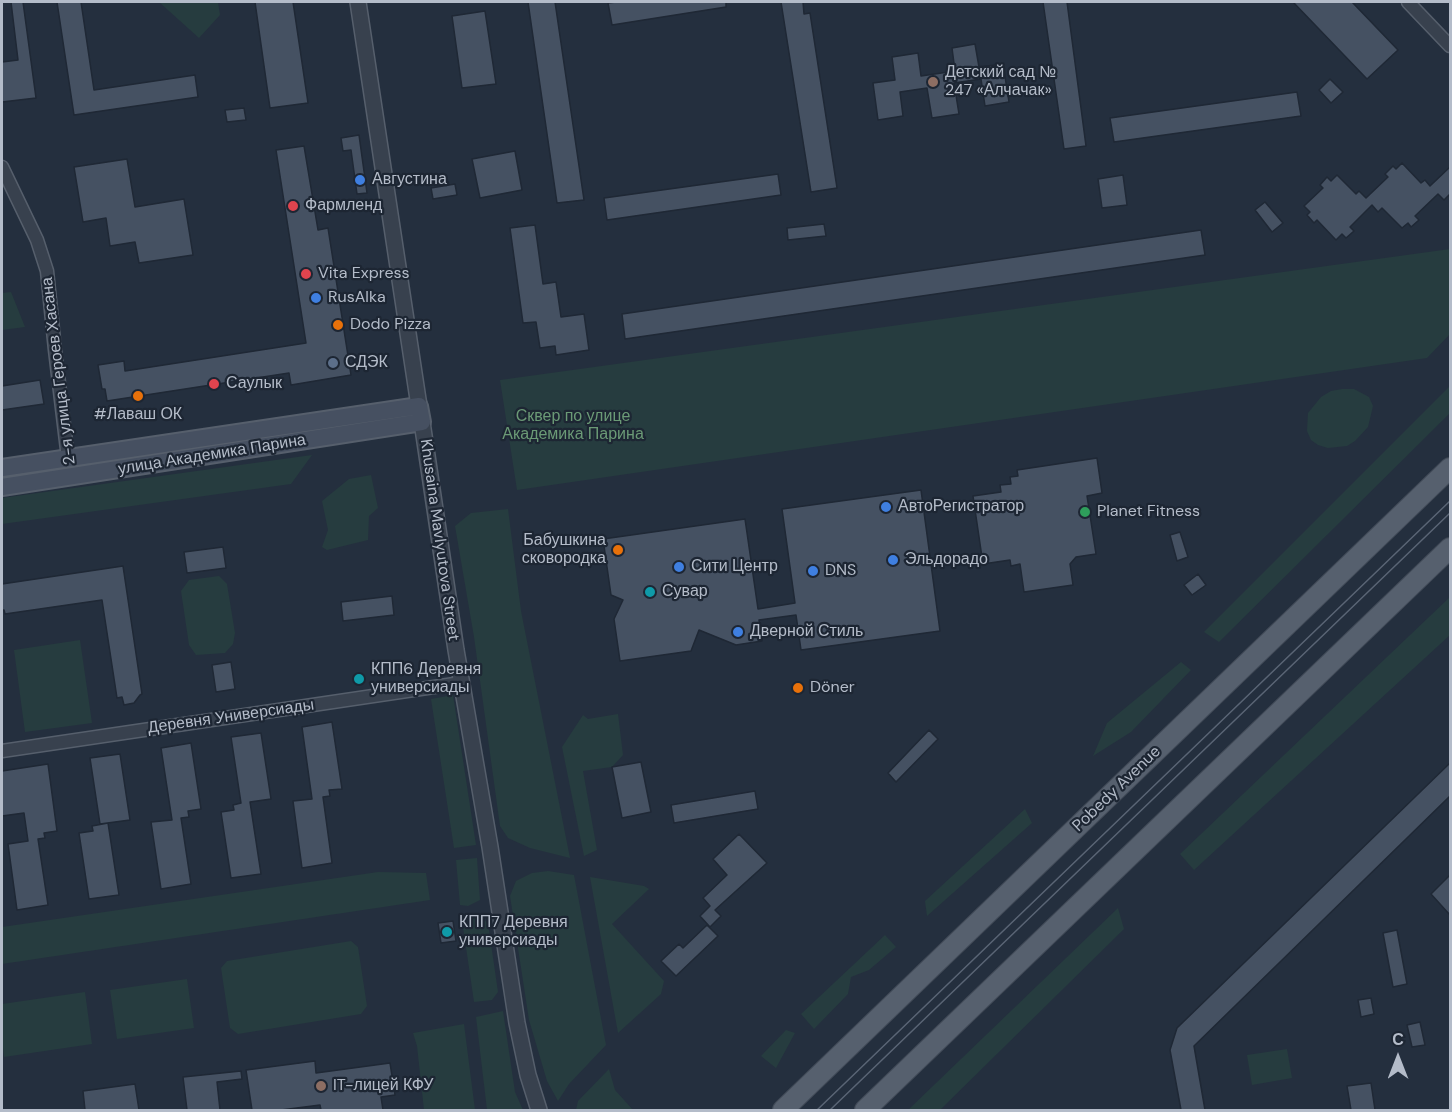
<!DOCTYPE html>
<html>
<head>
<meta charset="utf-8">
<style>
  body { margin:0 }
  #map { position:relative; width:1452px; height:1112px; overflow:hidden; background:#242f3e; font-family:"DM Sans",sans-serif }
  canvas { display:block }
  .frame { position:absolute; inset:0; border:3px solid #b4bcc9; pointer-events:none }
  .north { position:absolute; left:1368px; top:1028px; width:60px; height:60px; -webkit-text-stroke:4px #1d2633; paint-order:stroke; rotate:0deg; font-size:16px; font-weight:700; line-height:24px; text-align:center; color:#b4bcc9 }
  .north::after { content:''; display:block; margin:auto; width:21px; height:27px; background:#b4bcc9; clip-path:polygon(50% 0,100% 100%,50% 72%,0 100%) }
</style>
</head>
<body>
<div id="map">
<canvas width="1452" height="1112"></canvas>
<div class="frame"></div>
<div class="north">С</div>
</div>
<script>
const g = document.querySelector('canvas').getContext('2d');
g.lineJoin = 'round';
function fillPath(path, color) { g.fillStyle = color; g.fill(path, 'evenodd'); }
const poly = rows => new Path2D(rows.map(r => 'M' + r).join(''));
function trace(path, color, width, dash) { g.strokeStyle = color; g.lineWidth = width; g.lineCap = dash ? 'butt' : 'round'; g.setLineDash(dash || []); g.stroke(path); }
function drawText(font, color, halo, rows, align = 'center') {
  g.font = font + ' "DM Sans",sans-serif'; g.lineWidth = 4.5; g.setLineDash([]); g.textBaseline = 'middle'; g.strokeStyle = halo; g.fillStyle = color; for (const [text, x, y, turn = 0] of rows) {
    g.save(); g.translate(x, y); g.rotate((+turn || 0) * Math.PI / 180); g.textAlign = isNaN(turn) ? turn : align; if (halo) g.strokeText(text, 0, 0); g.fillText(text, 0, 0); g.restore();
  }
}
fillPath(poly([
  [159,2,218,2,220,15,199,38],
  [1450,249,1450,334,1427,358,517,490,500,380],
  [11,292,25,327,2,330,2,293],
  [1450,386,1450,413,1219,642,1204,632],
  [1342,389,1354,389,1369,397,1373,406,1368,427,1355,441,1347,446,1328,448,1318,445,1311,440,1307,431,1308,413,1321,397,1331,391],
  [312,455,291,484,2,524,2,498],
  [371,475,378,508,369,516,368,540,327,550,322,547,328,530,322,501,349,479],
  [508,509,521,611,570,858,530,848,508,838,500,826,474,637,455,526,471,513],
  [219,576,227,584,235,633,233,644,225,653,196,655,189,645,181,591,189,580],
  [1450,597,1450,635,1194,870,1180,854],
  [80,640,92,723,25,732,14,650],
  [1181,662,1191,670,1131,732,1093,756,1107,723],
  [453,695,476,845,454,848,431,699],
  [618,714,623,755,612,767,583,771,597,850,584,856,562,747,583,715,588,719],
  [1025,809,1032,823,927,916,925,901],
  [477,858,480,900,468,906,460,905,456,860],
  [548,871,574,875,606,1045,569,1084,558,1101,547,1081,529,1020,510,896,516,881,532,873],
  [378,872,426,873,430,900,2,964,2,927],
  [590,877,644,886,649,889,612,924,664,981,661,994,618,1033],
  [1118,908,1124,929,940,1110,908,1110],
  [480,917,488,923,498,992,492,1000,474,1002,462,920],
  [885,935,896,947,869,970,851,977,848,994,814,1029,801,1014],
  [351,941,358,947,367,1006,361,1014,238,1034,230,1028,221,968,227,961],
  [187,979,194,1028,117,1039,110,990],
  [85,992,92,1044,4,1057,2,1040,2,1004],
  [503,1011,515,1092,523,1110,487,1110,476,1017],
  [464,1024,475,1110,424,1110,417,1046,413,1033],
  [786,1030,795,1033,776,1068,761,1056],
  [1287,1049,1292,1078,1252,1085,1247,1055],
  [609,1069,615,1090,633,1110,576,1110,578,1101]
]), '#263c3f');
const building = poly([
  [11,2,23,2,36,98,2,102,2,62,18,60,11,2],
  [57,2,81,2,94,90,195,75,198,97,74,115,57,2],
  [255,2,293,2,308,103,270,108,255,2],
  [528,2,555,2,584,200,557,203,528,2],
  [616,2,726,2,726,7,612,25,608,3,616,2],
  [781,2,803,2,804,14,810,13,837,188,811,192,781,2],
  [1043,2,1067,2,1086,146,1064,149,1043,2],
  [1293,2,1352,2,1398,50,1367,79,1293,2],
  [485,11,496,84,462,88,452,16,485,11],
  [975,44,979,67,1003,64,1009,102,985,106,981,79,954,83,959,114,932,118,927,88,900,92,903,116,878,120,873,83,895,80,892,57,918,53,921,76,955,71,952,48,975,44],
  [1330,79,1343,92,1331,103,1319,90,1330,79],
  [1297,92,1301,116,1114,142,1110,118,1297,92],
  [244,108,246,120,227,122,225,110,244,108],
  [359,135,367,193,357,194,351,150,343,151,341,138,359,135],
  [304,146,318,230,328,228,351,375,291,385,289,373,107,401,105,389,102,389,98,365,124,361,125,371,306,343,276,150,304,146],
  [515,151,522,190,480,198,472,159,515,151],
  [127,159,135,207,184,199,193,255,139,263,135,242,110,246,106,218,83,222,74,167,127,159],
  [1402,163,1421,183,1425,180,1430,186,1450,167,1450,194,1444,200,1438,194,1415,216,1419,220,1411,227,1408,223,1402,228,1382,208,1378,212,1372,205,1350,227,1354,231,1346,238,1342,234,1336,240,1317,220,1314,223,1307,215,1310,212,1304,206,1323,188,1320,185,1327,177,1331,181,1337,175,1356,194,1359,191,1366,198,1388,177,1385,174,1393,166,1396,169,1402,163],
  [778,174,781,195,607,220,604,198,778,174],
  [1123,175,1127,205,1102,208,1098,179,1123,175],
  [455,184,457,195,433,199,431,188,455,184],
  [1265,202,1283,223,1272,232,1255,210,1265,202],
  [824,224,826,236,788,240,787,228,824,224],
  [535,225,543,284,556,282,561,317,584,314,589,350,556,355,555,346,540,348,536,322,523,323,510,228,535,225],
  [1201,230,1205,255,625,339,622,314,1201,230],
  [40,380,44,404,2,410,2,386,40,380],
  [1097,458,1102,493,1087,496,1096,554,1076,557,1070,564,1073,585,1024,592,1020,564,1011,566,1010,560,983,564,973,496,1001,492,1000,485,1011,484,1010,477,1018,476,1017,470,1097,458],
  [921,490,940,631,801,650,796,615,759,620,762,641,736,645,699,630,691,651,620,661,614,619,623,600,611,595,603,539,745,519,758,609,795,603,782,509,921,490],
  [1180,532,1188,557,1177,561,1170,535,1180,532],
  [223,547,226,568,187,573,184,552,223,547],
  [123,566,142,694,140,695,134,703,124,705,122,697,117,698,102,600,5,614,4,610,2,610,2,584,123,566],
  [1198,574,1206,585,1192,595,1184,585,1198,574],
  [392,596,394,615,343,621,341,602,392,596],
  [231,662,235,689,216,692,212,665,231,662],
  [332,722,342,789,329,790,330,796,323,797,332,863,302,868,293,801,312,799,302,727,332,722],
  [929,730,938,739,896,782,888,773,929,730],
  [261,733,271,799,250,802,261,874,231,878,221,812,234,810,233,805,241,803,231,737,261,733],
  [191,743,201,809,188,811,189,817,181,818,191,884,161,889,151,822,172,820,161,748,191,743],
  [120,754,130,820,100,824,90,758,120,754],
  [641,762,651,812,622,818,612,767,641,762],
  [1450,763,1450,796,1194,1046,1205,1110,1181,1110,1170,1050,1177,1028,1450,763],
  [48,764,57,831,44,833,45,838,38,839,48,905,17,910,8,844,28,841,24,813,2,816,2,771,48,764],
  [755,791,758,809,674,823,671,805,755,791],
  [108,823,119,895,89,899,79,833,93,831,92,826,108,823],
  [739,834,767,863,715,910,721,916,710,927,700,916,710,906,703,898,727,875,713,859,739,834],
  [1450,875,1450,915,1431,894,1450,875],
  [453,921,456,941,441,943,438,923,453,921],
  [707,925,718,936,676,976,661,961,679,944,683,948,707,925],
  [1397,930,1407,984,1393,987,1383,933,1397,930],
  [1371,998,1374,1014,1361,1017,1358,1000,1371,998],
  [1420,1022,1425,1045,1412,1047,1407,1025,1420,1022],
  [315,1061,316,1073,390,1063,395,1095,381,1097,383,1110,321,1110,320,1105,281,1110,252,1110,246,1070,315,1061],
  [241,1071,242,1079,217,1082,220,1110,187,1110,183,1077,241,1071],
  [1371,1083,1375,1110,1351,1110,1347,1086,1371,1083],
  [135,1084,139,1110,85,1110,83,1091,135,1084]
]);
fillPath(building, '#455162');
trace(building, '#1f2835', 1.5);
const minor = poly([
  [1408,2,1450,46],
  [2,167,37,240,47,271,55,350,68,458],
  [2,751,461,683]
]);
const tertiary = poly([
  [358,2,419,406],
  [422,422,456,650,490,847,517,1023,528,1075,539,1110]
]);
const secondary = poly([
  [2,468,419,406,422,422,2,487]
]);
const primary = poly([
  [783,1110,1450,468],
  [865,1110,1450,548]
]);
trace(minor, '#565f6c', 15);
trace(tertiary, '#565f6c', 18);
trace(secondary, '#565f6c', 20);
trace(primary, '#414a57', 22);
trace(minor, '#38414e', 12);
trace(tertiary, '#38414e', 15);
trace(secondary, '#465061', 16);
trace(primary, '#56606e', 20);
trace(poly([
  [817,1110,1450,501],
  [830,1110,1450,513]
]), '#5a6575', 1.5);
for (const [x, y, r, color] of [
  [933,82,6,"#8d6e63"],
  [360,180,6,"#3f7fe0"],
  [293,206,6,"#e0444e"],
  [306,274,6,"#e0444e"],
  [316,298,6,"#3f7fe0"],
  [338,325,6,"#e8710a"],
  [333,363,6,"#5c6f8a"],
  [214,384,6,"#e0444e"],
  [138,396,6,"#e8710a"],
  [886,507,6,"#3f7fe0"],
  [1085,512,6,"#2e9e5b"],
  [618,550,6,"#e8710a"],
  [893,560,6,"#3f7fe0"],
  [679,567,6,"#3f7fe0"],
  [813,571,6,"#3f7fe0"],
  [650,592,6,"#0f9aa8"],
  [738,632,6,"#3f7fe0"],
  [359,679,6,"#0f9aa8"],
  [798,688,6,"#e8710a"],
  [447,932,6,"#0f9aa8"],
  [321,1086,6,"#8d6e63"]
]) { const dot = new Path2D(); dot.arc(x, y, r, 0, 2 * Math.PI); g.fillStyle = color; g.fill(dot); trace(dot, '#1d2633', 2); }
drawText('16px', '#b4bcc9', '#1d2633', [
  ["Детский сад №",945,73],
  ["247 «Алчачак»",945,91],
  ["Августина",372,180],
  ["Фармленд",305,206],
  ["Vita Express",318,274],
  ["RusAlka",328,298],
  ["Dodo Pizza",350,325],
  ["СДЭК",345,363],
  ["Саулык",226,384],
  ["#Лаваш ОК",138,415,"center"],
  ["АвтоРегистратор",898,507],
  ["Planet Fitness",1097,512],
  ["Бабушкина",606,541,"right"],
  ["сковородка",606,559,"right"],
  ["Эльдорадо",905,560],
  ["Сити Центр",691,567],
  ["DNS",825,571],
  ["Сувар",662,592],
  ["Дверной Стиль",750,632],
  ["КПП6 Деревня",371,670],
  ["универсиады",371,688],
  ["Döner",810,688],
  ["КПП7 Деревня",459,923],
  ["универсиады",459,941],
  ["IT-лицей КФУ",333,1086]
], 'left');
drawText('16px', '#b4bcc9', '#1d2633', [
  ["2-я улица Героев Хасана",59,371,-97],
  ["улица Академика Парина",212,455,-9],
  ["Khusaina Mavlyutova Street",439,540,82],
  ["Деревня Универсиады",231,717,-8],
  ["Pobedy Avenue",1117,789,-44]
]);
drawText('16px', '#6b9a76', '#1d2633', [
  ["Сквер по улице",573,417],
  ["Академика Парина",573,435]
]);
</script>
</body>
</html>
